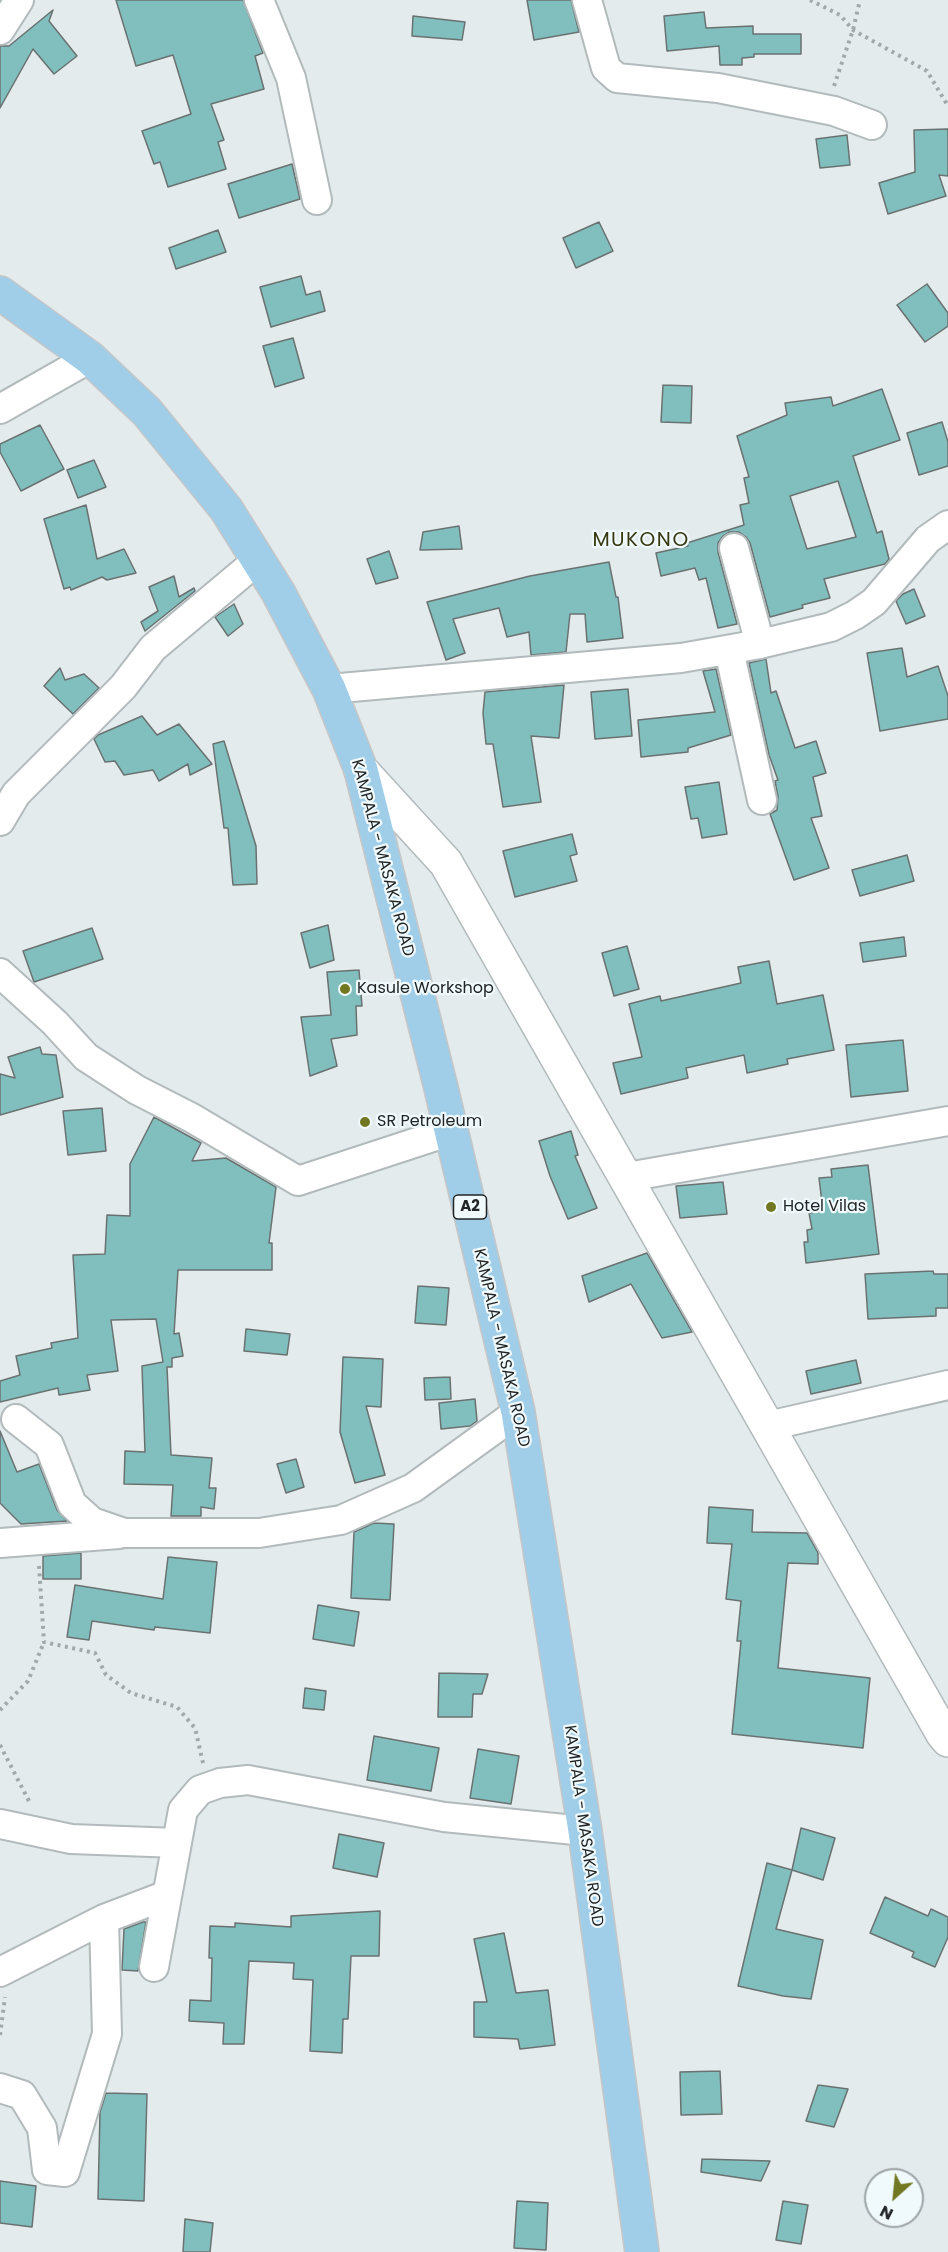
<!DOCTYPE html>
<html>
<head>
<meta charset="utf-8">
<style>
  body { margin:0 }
  #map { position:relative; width:948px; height:2252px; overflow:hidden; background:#e3ebed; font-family:Poppins,sans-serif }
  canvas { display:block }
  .north { position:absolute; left:864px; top:2168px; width:60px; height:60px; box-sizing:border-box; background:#f0f9fb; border:2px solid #9ea4a6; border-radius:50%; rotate:207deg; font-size:16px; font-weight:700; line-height:24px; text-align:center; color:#222526 }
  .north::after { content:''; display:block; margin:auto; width:21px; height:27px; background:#727821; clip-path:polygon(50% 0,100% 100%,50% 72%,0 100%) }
</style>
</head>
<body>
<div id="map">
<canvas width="948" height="2252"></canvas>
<div class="north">N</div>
</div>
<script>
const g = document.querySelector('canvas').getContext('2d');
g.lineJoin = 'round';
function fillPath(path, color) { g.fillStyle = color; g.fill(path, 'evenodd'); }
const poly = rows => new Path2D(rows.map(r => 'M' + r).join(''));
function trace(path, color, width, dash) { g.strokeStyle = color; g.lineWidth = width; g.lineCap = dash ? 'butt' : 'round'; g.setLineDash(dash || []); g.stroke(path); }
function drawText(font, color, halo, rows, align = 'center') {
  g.font = font + ' Poppins,sans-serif'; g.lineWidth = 4.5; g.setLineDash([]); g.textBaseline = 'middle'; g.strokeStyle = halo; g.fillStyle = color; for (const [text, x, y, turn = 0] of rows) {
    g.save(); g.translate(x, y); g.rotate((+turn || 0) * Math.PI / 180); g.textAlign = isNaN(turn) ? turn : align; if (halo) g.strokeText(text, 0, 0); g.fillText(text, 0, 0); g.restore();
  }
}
const building = poly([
  [116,0,243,0,263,53,255,56,264,89,211,104,224,140,218,142,226,169,168,187,160,162,154,164,142,131,191,114,173,55,136,66,116,0],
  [527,0,571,0,579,32,534,40,527,0],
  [53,10,49,21,77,56,54,74,33,49,0,108,0,46,9,46,53,10],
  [704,12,706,28,753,26,753,34,801,34,801,54,754,54,754,57,742,58,742,65,720,65,719,46,667,51,664,16,704,12],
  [413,16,465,22,462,40,412,36,413,16],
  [948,129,948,176,939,175,946,196,888,214,879,183,915,172,914,130,948,129],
  [847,135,850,165,820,168,816,139,847,135],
  [292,164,300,199,239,218,228,184,292,164],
  [599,222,613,251,576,268,563,238,599,222],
  [218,230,226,252,176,269,169,248,218,230],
  [301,276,306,295,320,291,325,311,271,327,260,287,301,276],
  [927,284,948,313,948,326,925,342,897,305,927,284],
  [293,338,304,378,275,387,263,346,293,338],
  [663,385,692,386,691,423,661,422,663,385],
  [882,389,900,440,853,456,877,533,882,531,889,559,885,564,824,579,830,598,802,605,803,608,770,617,750,543,746,537,739,532,729,532,723,536,718,543,718,552,737,624,718,628,706,578,699,580,695,568,661,576,656,553,688,546,687,543,744,525,740,505,749,503,744,478,749,477,737,436,787,415,785,403,831,397,833,406,882,389],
  [838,481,856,537,807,549,790,496,838,481],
  [942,422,948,442,948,466,919,475,907,433,942,422],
  [40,425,64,469,21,491,0,452,0,444,40,425],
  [94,460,106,487,78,498,67,470,94,460],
  [86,505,97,559,124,549,136,573,107,580,102,577,71,590,70,587,64,589,44,519,86,505],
  [459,526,462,549,420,550,423,532,459,526],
  [389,551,398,578,376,584,367,559,389,551],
  [609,562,616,597,618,597,623,638,587,642,585,614,570,614,566,652,531,655,529,632,507,637,499,608,453,619,465,653,446,660,427,602,530,576,609,562],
  [174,576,179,597,194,588,195,591,145,631,141,622,158,611,149,587,174,576],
  [914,589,925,616,906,624,896,601,903,594,914,589],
  [234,604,243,624,228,636,215,617,234,604],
  [902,648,907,677,938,666,948,696,948,719,880,731,867,653,902,648],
  [766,659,771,693,776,691,795,748,816,741,826,773,813,777,822,816,811,818,829,868,794,880,770,814,777,810,778,797,775,781,778,780,769,755,749,663,766,659],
  [60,668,65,680,84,674,99,688,73,714,44,686,60,668],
  [716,669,731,735,688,748,688,752,641,757,638,720,715,712,703,671,716,669],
  [564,685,559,738,531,736,541,802,503,807,493,744,486,744,483,713,485,692,564,685],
  [628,689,632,736,595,739,591,692,628,689],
  [142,716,157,735,179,724,212,764,190,775,188,764,159,781,153,770,124,775,115,761,105,762,94,739,98,735,142,716],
  [224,741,256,846,257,884,233,885,228,828,224,828,213,744,224,741],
  [719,782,727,834,702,838,698,818,691,819,685,787,719,782],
  [572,834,577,854,570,856,577,881,515,897,503,851,572,834],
  [907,855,914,881,860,896,852,870,907,855],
  [328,925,334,960,310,968,301,933,328,925],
  [92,928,103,959,34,982,23,951,92,928],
  [904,937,906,956,863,962,860,943,904,937],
  [627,946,639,989,614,996,602,953,627,946],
  [769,961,777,1004,823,995,834,1050,787,1059,788,1064,747,1073,744,1055,686,1068,688,1078,621,1094,613,1063,642,1057,629,1004,660,996,661,1001,741,983,738,967,769,961],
  [359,970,362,1006,356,1006,357,1035,331,1039,337,1066,310,1076,301,1017,331,1015,327,972,359,970],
  [903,1040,908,1091,851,1097,846,1045,903,1040],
  [40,1047,42,1054,56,1055,63,1097,0,1115,0,1074,15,1078,8,1057,40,1047],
  [102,1108,106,1151,68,1155,63,1111,102,1108],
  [154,1117,201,1143,192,1161,226,1158,276,1187,269,1243,272,1243,272,1270,178,1270,174,1334,179,1333,183,1356,172,1358,172,1367,167,1367,171,1455,212,1458,209,1488,216,1488,214,1509,201,1507,201,1516,171,1516,173,1485,124,1484,125,1451,145,1452,142,1366,163,1362,156,1319,111,1320,118,1371,87,1375,90,1390,59,1395,58,1388,0,1402,0,1381,20,1375,16,1356,52,1348,51,1343,78,1338,73,1255,105,1254,107,1215,130,1216,130,1164,154,1117],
  [571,1131,578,1155,575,1156,597,1208,568,1219,550,1176,539,1141,571,1131],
  [868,1165,879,1254,806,1263,804,1242,808,1242,807,1230,812,1229,809,1213,823,1211,819,1178,832,1177,831,1169,868,1165],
  [723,1182,727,1214,680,1218,676,1186,723,1182],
  [647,1253,692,1332,662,1338,631,1284,589,1302,582,1276,647,1253],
  [933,1271,934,1274,948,1274,948,1308,936,1308,936,1316,868,1319,865,1274,933,1271],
  [418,1286,449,1288,446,1325,415,1323,418,1286],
  [246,1329,290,1334,287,1355,244,1351,246,1329],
  [343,1357,383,1359,381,1407,366,1406,385,1475,355,1483,340,1432,343,1357],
  [856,1360,861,1383,811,1394,806,1371,856,1360],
  [450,1377,451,1399,425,1400,424,1378,450,1377],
  [475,1399,477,1421,470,1426,441,1429,439,1403,475,1399],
  [0,1431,17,1472,39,1464,57,1510,67,1521,21,1524,0,1503,0,1431],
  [296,1459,304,1487,286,1493,277,1464,296,1459],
  [709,1507,753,1510,752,1532,807,1533,818,1553,818,1564,788,1563,778,1668,870,1678,863,1748,732,1734,741,1641,737,1641,741,1601,726,1599,732,1544,707,1543,709,1507],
  [374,1523,394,1524,390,1600,351,1598,354,1532,374,1523],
  [81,1553,81,1579,43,1579,43,1556,81,1553],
  [168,1557,217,1562,210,1633,155,1627,154,1630,92,1621,89,1640,67,1637,75,1585,163,1599,168,1557],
  [318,1605,359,1612,354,1646,313,1639,318,1605],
  [439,1673,488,1674,482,1694,473,1694,472,1717,438,1717,439,1673],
  [305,1688,326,1691,324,1710,303,1708,305,1688],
  [374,1736,439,1748,431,1791,367,1780,374,1736],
  [478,1749,519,1756,511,1804,470,1798,478,1749],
  [801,1828,835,1838,823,1880,792,1870,801,1828],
  [339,1834,384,1843,377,1877,333,1868,339,1834],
  [767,1863,792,1870,776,1929,823,1940,811,1999,783,1996,738,1986,767,1863],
  [885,1897,928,1916,931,1909,948,1917,948,1937,935,1967,912,1957,914,1952,870,1933,885,1897],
  [380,1911,379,1956,351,1956,348,2019,343,2019,342,2053,310,2051,313,1980,293,1979,294,1963,249,1961,244,2044,223,2044,224,2023,189,2021,190,2000,211,2001,212,1958,209,1958,210,1926,235,1927,235,1923,291,1927,291,1916,380,1911],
  [143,1922,146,1922,138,1971,122,1970,124,1929,143,1922],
  [504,1933,516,1993,548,1990,555,2045,520,2049,518,2039,474,2037,474,2002,487,2002,474,1939,504,1933],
  [720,2071,722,2114,681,2115,680,2072,720,2071],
  [818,2085,848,2089,834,2127,806,2121,818,2085],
  [106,2093,147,2094,144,2201,98,2199,100,2112,106,2093],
  [702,2159,770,2161,761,2181,701,2172,702,2159],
  [0,2181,36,2186,32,2227,0,2223,0,2181],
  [517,2201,548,2203,546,2250,514,2248,517,2201],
  [783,2201,808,2205,801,2244,776,2240,783,2201],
  [185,2219,213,2223,210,2252,183,2252,185,2219]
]);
fillPath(building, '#81bfbe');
trace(building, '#6a7271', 1.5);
const minor = poly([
  [259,0,291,78,317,200],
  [587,0,606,68,617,78,718,88,834,111,872,125],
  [0,30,19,0],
  [0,409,90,358],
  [734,548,760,644],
  [729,650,762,800],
  [329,689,681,658,760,644,831,627,855,615,874,602,928,539,948,525],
  [0,821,16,794,123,687,153,648,258,560],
  [0,973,55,1023,86,1057,137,1090,192,1118,298,1181,451,1131],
  [627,1177,948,1121],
  [16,1419,49,1445,72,1504,92,1522,124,1533,259,1533,341,1520,413,1488,518,1412],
  [768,1426,948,1385],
  [0,1543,119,1534],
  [0,1824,71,1839,177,1843],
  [154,1967,183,1810,200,1790,220,1783,248,1780,444,1817,585,1831],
  [0,1972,104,1919],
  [0,2088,22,2095,42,2128,47,2170,65,2172,107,2034,104,1919,167,1895]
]);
const tertiary = poly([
  [361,770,446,863,943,1734,948,1740]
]);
const primary = poly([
  [0,293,90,358,147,412,226,509,278,592,329,689,361,770,441,1088,518,1412,585,1831,642,2252]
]);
trace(minor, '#b2babc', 32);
trace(tertiary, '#b2babc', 36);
trace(primary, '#c6c6c7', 36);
trace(poly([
  [810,0,840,15,853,30,927,71,948,106],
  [834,86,853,30,860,0],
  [39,1566,44,1642,95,1653,106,1675,131,1693,177,1707,195,1728,203,1763],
  [0,1710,28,1681,44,1642],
  [0,1745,30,1803],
  [0,2035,5,1997]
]), '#a2a9aa', 4, [3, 4.5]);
trace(minor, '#fff', 28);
trace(tertiary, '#fff', 33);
trace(primary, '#a0cde7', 33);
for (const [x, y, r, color] of [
  [345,989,6,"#727821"],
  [365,1122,6,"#727821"],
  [771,1207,6,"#727821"]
]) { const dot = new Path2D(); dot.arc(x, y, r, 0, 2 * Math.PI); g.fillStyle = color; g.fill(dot); trace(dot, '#f0f9fb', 2); }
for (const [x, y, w] of [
  [470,1207,33]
]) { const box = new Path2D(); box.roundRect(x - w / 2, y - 12, w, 24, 4.5); g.fillStyle = '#f0f9fb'; g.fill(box); trace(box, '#222526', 1.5); }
drawText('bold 15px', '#222526', null, [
  ["A2",470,1207]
]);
drawText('16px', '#222526', '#f0f9fb', [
  ["KAMPALA - MASAKA ROAD",382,858,75],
  ["KAMPALA - MASAKA ROAD",501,1348,77],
  ["KAMPALA - MASAKA ROAD",583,1826,82]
]);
drawText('16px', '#222526', '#f0f9fb', [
  ["Kasule Workshop",357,989],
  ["SR Petroleum",377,1122],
  ["Hotel Vilas",783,1207]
], 'left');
g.letterSpacing = '1.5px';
drawText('20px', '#363911', '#f0f9fb', [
  ["MUKONO",641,541]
]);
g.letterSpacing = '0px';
</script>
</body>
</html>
